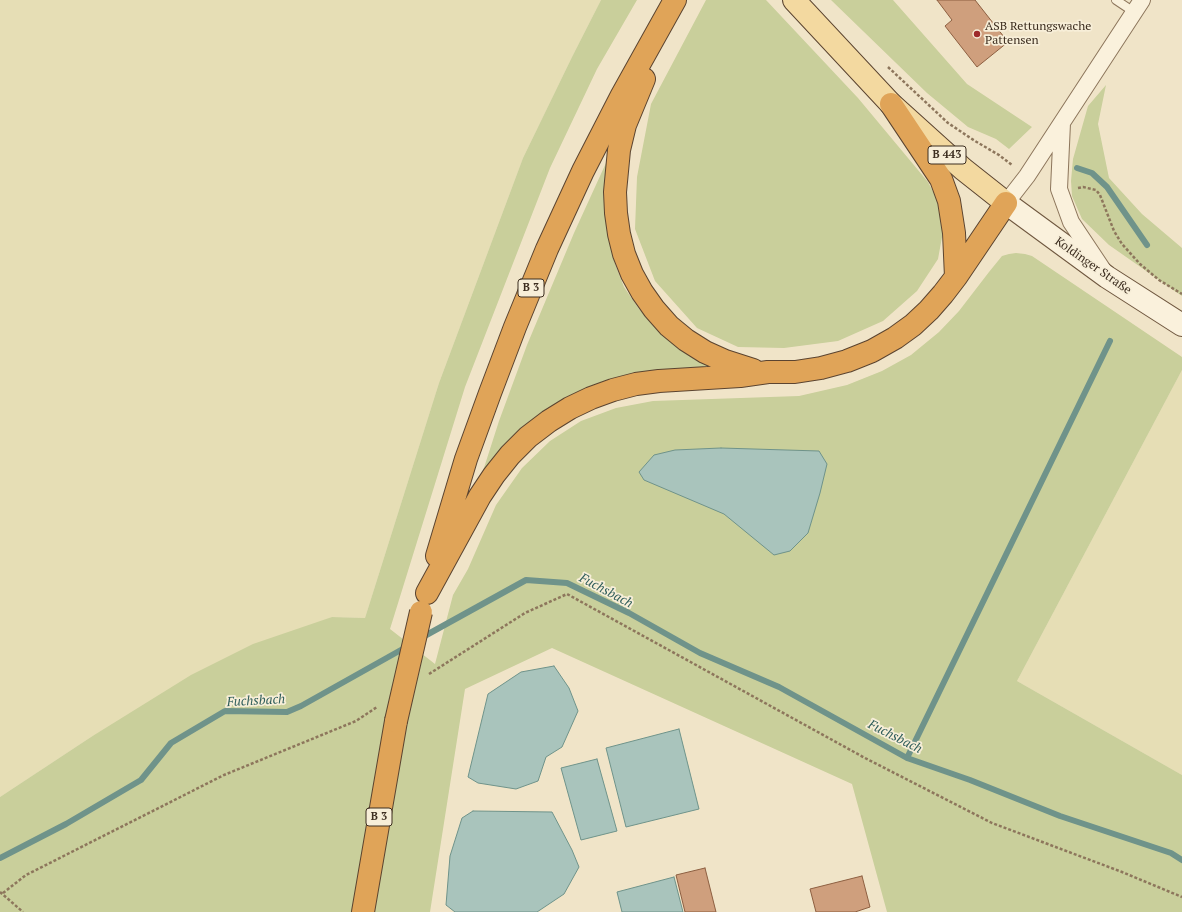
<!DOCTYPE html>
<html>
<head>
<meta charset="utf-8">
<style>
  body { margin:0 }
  canvas { display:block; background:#f0e4c8 }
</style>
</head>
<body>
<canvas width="1182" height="912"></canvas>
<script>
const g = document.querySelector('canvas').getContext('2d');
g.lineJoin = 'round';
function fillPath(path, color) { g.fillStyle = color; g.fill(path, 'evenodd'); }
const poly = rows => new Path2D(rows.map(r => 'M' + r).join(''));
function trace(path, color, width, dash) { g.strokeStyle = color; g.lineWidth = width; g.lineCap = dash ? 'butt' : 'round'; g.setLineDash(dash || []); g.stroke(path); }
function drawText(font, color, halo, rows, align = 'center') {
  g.font = font + ' "PT Serif",serif'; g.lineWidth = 3.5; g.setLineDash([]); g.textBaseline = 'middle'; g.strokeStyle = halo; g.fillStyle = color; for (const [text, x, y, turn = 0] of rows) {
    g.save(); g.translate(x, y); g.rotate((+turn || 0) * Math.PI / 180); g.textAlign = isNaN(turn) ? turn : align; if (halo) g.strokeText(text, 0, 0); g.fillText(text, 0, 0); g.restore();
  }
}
fillPath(poly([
  [0,0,601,0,572,57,523,158,439,383,365,618,332,617,91,737,0,797],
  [1182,370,1182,775,1017,681]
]), '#e6deb5');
fillPath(poly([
  [601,0,637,0,597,69,550,168,465,387,390,629,435,664,453,595,468,569,496,505,522,468,550,441,581,421,616,408,653,401,799,396,847,385,882,371,911,355,939,332,959,311,989,272,1002,256,1009,254,1016,253,1025,254,1032,256,1182,357,1182,370,1017,681,1182,775,1182,912,887,912,852,784,552,648,465,689,430,912,0,912,0,797,91,737,191,675,253,644,332,617,365,618,439,383,523,158,572,57],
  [706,0,766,0,858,98,928,182,938,201,944,226,938,259,917,291,883,321,838,341,784,348,738,347,697,328,655,281,635,229,637,177,651,104],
  [831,0,893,0,967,84,1032,127,1009,149,996,139,968,127,927,93],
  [1106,85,1098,124,1109,178,1142,214,1182,248,1182,296,1109,245,1082,219,1072,196,1071,181,1073,159,1088,106],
  [611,152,606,214,608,236,615,264,624,287,639,309,661,332,721,366,608,381,569,396,534,418,501,449,482,474,499,421,527,345,574,233]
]), '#c9cf9b');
const water = poly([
  [721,448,819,451,827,464,820,493,808,533,790,551,774,555,724,514,644,480,639,472,654,455,675,450,721,448],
  [554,666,569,688,578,711,562,747,546,757,538,781,516,789,478,783,468,777,488,694,521,672,554,666],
  [679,729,699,809,626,827,606,748,679,729],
  [597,759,617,831,581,840,561,768,597,759],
  [473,811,552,812,572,850,579,867,564,894,537,912,455,912,446,905,450,856,462,818,473,811],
  [674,877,683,912,622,912,617,892,674,877]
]);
fillPath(water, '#a9c4bc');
trace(water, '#6f938a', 1);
trace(poly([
  [1077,168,1092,173,1107,187,1147,245],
  [421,638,526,580,567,583,629,613,700,653,779,687,907,758,970,780,1060,816,1171,853,1182,860],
  [907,758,1110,341],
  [0,858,66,824,141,780,171,743,225,711,287,712,301,706,408,646]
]), '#6f938a', 6);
const building = poly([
  [937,0,975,0,1008,42,977,67,945,26,952,20,937,0],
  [705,868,716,912,685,912,676,875,705,868],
  [862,876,870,907,855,912,816,912,810,889,862,876]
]);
fillPath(building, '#cf9f7d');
trace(building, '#8d5f41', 1);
const lane = poly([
  [1116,0,1134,12]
]);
const street = poly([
  [1062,123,1059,189,1071,222,1103,270],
  [1006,203,1027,176,1142,0]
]);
const secondary = poly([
  [1006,203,1107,277,1182,325]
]);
const primary = poly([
  [794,0,891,104,963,169,1006,203]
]);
const highway = poly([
  [644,79,625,125,619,150,615,192,616,213,619,234,624,254,632,274,642,292,654,309,669,326,686,340,705,352,725,361,753,370],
  [891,104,941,179,949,201,954,233,956,277],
  [437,556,466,459,490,393,515,327,547,249,583,171,622,95,675,0],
  [427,593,480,496,494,475,510,455,528,437,549,421,570,408,591,398,613,390,636,384,659,381,740,376,768,372,795,372,821,368,847,361,872,351,895,338,913,325,929,310,943,294,956,277,1006,203],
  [363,912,396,721]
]);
trace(lane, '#8d765c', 10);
trace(street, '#8d765c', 18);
trace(secondary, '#6f573f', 24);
trace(primary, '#5b4430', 24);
trace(highway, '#5b4430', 24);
trace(poly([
  [888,67,948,123,975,141,999,155,1012,165],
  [1078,188,1083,187,1096,190,1100,195,1114,231,1122,244,1140,264,1159,280,1182,294],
  [429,674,525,613,567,594,865,758,992,823,1122,872,1182,897],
  [0,892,23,912],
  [3,893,26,875,224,775,356,721,377,707]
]), '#8d765c', 2.5, [3, 2]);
trace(lane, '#faf1dc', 8);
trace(street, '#faf1dc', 16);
trace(secondary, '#faf1dc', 22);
trace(primary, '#f3d9a0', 22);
trace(highway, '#e0a458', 22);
const highwayBridge = poly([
  [396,721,421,612]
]);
trace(highwayBridge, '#5b4430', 24, []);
trace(highwayBridge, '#e0a458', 22);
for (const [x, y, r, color] of [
  [977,34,4,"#9e2a2b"]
]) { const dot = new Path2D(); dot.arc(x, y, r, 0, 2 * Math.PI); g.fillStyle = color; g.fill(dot); trace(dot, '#f7eed8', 1.5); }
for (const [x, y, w] of [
  [947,155,38],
  [531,288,26],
  [379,817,26]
]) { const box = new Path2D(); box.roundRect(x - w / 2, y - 9, w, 18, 3); g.fillStyle = '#f7eed8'; g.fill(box); trace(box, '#3d2e20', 1); }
drawText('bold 11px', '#3d2e20', null, [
  ["B 443",947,155],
  ["B 3",531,288],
  ["B 3",379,817]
]);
drawText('12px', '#3d2e20', '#f7eed8', [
  ["ASB Rettungswache",985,27],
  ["Pattensen",985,41]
], 'left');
drawText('12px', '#3d2e20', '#f7eed8', [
  ["Koldinger Straße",1093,266,35]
]);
drawText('italic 13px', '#2f5d5a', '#f7eed8', [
  ["Fuchsbach",606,591,28],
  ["Fuchsbach",256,701,-3],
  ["Fuchsbach",895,737,27]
]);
</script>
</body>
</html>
